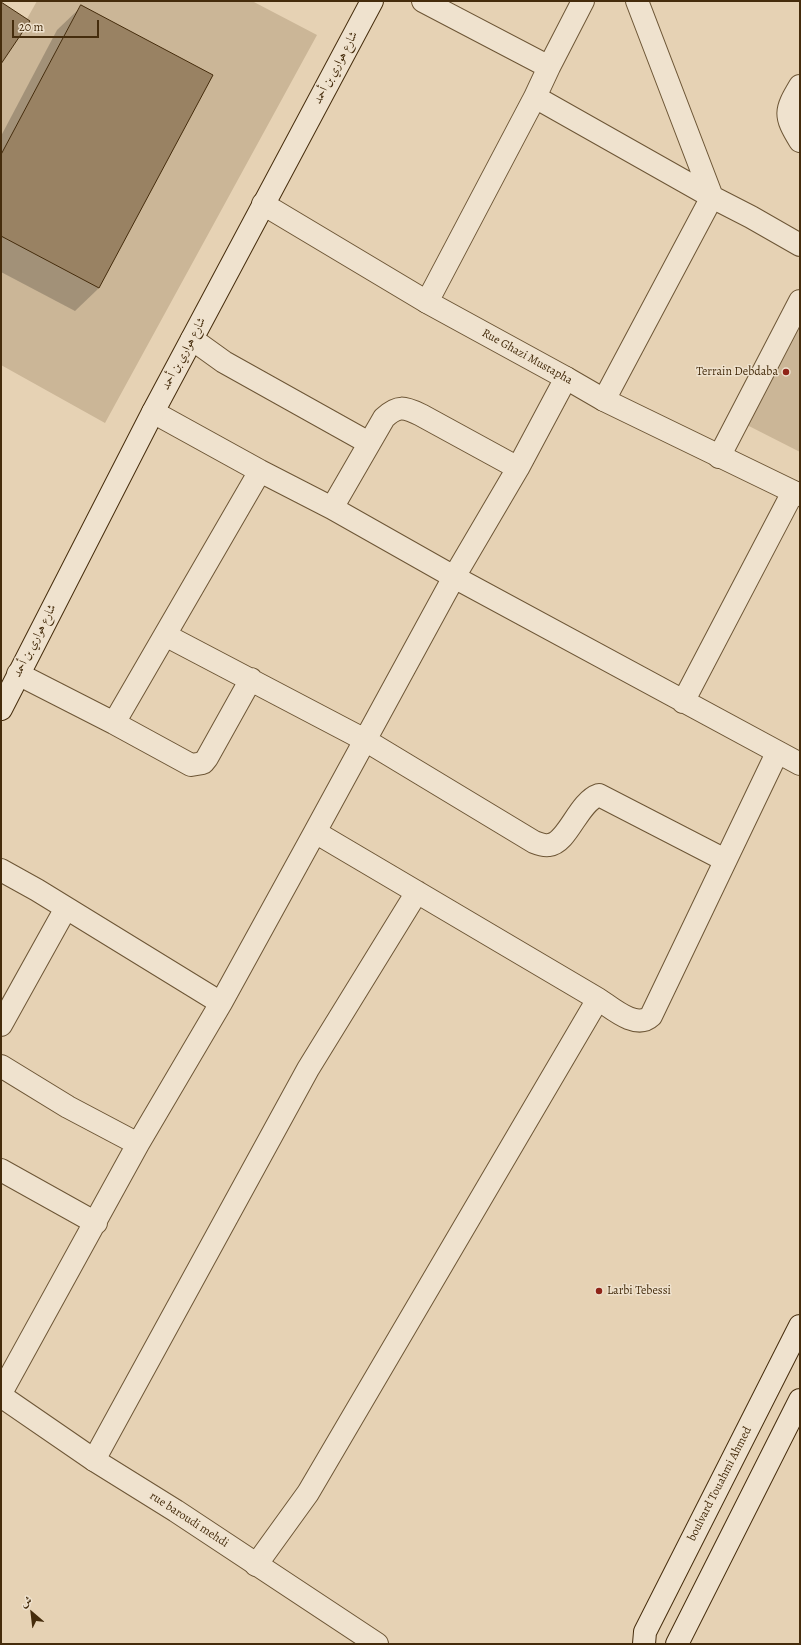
<!DOCTYPE html>
<html>
<head>
<meta charset="utf-8">
<style>
	body { margin:0 }
	#map { position:relative; width:801px; height:1645px; overflow:hidden; background:#e6d2b4; font-family:Alegreya,Amiri,serif }
	canvas { display:block }
	.frame { position:absolute; inset:0; border:2px solid #452c0c; pointer-events:none }
	.north { position:absolute; left:12px; top:1593px; width:40px; height:40px; -webkit-text-stroke:3px #efe2ce; paint-order:stroke; rotate:332deg; font-size:11px; font-weight:700; line-height:16px; text-align:center; color:#452c0c }
	.north::after { content:''; display:block; margin:auto; width:14px; height:18px; background:#452c0c; clip-path:polygon(50% 0,100% 100%,50% 72%,0 100%) }
	.scale { position:absolute; left:12px; top:20px; width:87px; height:18px; box-sizing:border-box; border:2px solid #452c0c; border-top:0; padding-left:5px; font-size:12px; line-height:14px; white-space:nowrap; color:#452c0c; -webkit-text-stroke:3px #efe2ce; paint-order:stroke }
</style>
</head>
<body>
<div id="map">
<canvas width="801" height="1645"></canvas>
<div class="frame"></div>
<div class="north">ش</div>
<div class="scale">20 m</div>
</div>
<script>
const ctx = document.querySelector('canvas').getContext('2d');
ctx.lineJoin = 'round';
function paint(path, color) { ctx.fillStyle = color; ctx.fill(path, 'evenodd'); }
function trace(path, color, width, dash) { ctx.strokeStyle = color; ctx.lineWidth = width; ctx.lineCap = dash ? 'butt' : 'round'; ctx.setLineDash(dash || []); ctx.stroke(path); }
function write(font, color, halo, rows, align = 'center') {
  ctx.font = font + ' Alegreya,Amiri,serif'; ctx.lineWidth = 3; ctx.setLineDash([]); ctx.textBaseline = 'middle'; ctx.strokeStyle = halo; ctx.fillStyle = color; for (const [text, x, y, turn = 0] of rows) {
    ctx.save(); ctx.translate(x, y); ctx.rotate((+turn || 0) * Math.PI / 180); ctx.textAlign = isNaN(turn) ? turn : align; if (halo) ctx.strokeText(text, 0, 0); ctx.fillText(text, 0, 0); ctx.restore();
  }
}
const green = new Path2D(`
	M37,1H252L317,35L105,423L1,365V65Z
	M800,321V452L745,424Z`);
const shadow = new Path2D(`
	M81,7L99,288L75,311L1,272V136L57,30Z`);
const building = new Path2D(`
	M1,2L30,21L1,64Z
	M81,5L213,75L99,288L1,236V155Z`);
const minor = new Path2D(`
	M423,1L549,67L583,1
	M800,86C785,111 784,115 800,141
	M535,97L712,197L751,217L800,245
	M427,302L535,97L549,67
	M192,339L224,362L369,443
	M604,400L712,197L637,1
	M153,412L260,471L332,508L454,577L800,764
	M719,457L800,301
	M332,508L384,418C398,405 404,407 421,415L518,468
	M165,635L365,740L534,842C539,844 544,846 549,845C568,843 578,802 599,795L725,860
	M18,674L114,723L191,765L203,763L207,758L251,679
	M683,702L793,492
	M114,723L260,471
	M315,832L454,577L518,468L566,378
	M1,870L37,890L221,1003
	M598,999C612,1008 636,1030 651,1016L777,753
	M1,1025L66,908
	M1,1066L68,1107L138,1144
	M1,1170L96,1223
	M1,1393L138,1144L221,1003L315,832L598,999L308,1493L256,1565
	M94,1460L308,1069L417,892`);
const tertiary = new Path2D(`
	M263,204L427,302L566,378L604,400L800,495
	M1,1396L94,1460L176,1511L377,1644`);
const secondary = new Path2D(`
	M1,709L153,412L372,1
	M644,1644L645,1632L800,1326
	M677,1644L800,1400`);
const markers = [
	[786,372,4,"#8f2418"],
	[599,1291,4,"#8f2418"]
];
const streetNames = [
	["شارع هواري بن أحمد",336,68,-62],
	["شارع هواري بن أحمد",184,354,-62],
	["Rue Ghazi Mustapha",527,357,29],
	["شارع هواري بن أحمد",35,641,-63],
	["boulvard Touahmi Ahmed",720,1484,-63],
	["rue baroudi mehdi",189,1520,33]
];
const poiNames = [
	["Terrain Debdaba",778,372],
	["Larbi Tebessi",607,1291,"left"]
];
paint(green, '#cbb697');
paint(shadow, '#0003');
paint(building, '#998263');
trace(building, '#452c0c', 1);
trace(minor, '#6d5636', 24);
trace(tertiary, '#6d5636', 24);
trace(secondary, '#452c0c', 24);
trace(minor, '#efe2ce', 22);
trace(tertiary, '#efe2ce', 22);
trace(secondary, '#efe2ce', 22);
for (const [x, y, r, color] of markers) { const dot = new Path2D(); dot.arc(x, y, r, 0, 2 * Math.PI); ctx.fillStyle = color; ctx.fill(dot); trace(dot, '#efe2ce', 1.5); }
write('12px', '#452c0c', '#efe2ce', streetNames);
write('12px', '#452c0c', '#efe2ce', poiNames, 'right');
</script>
</body>
</html>
